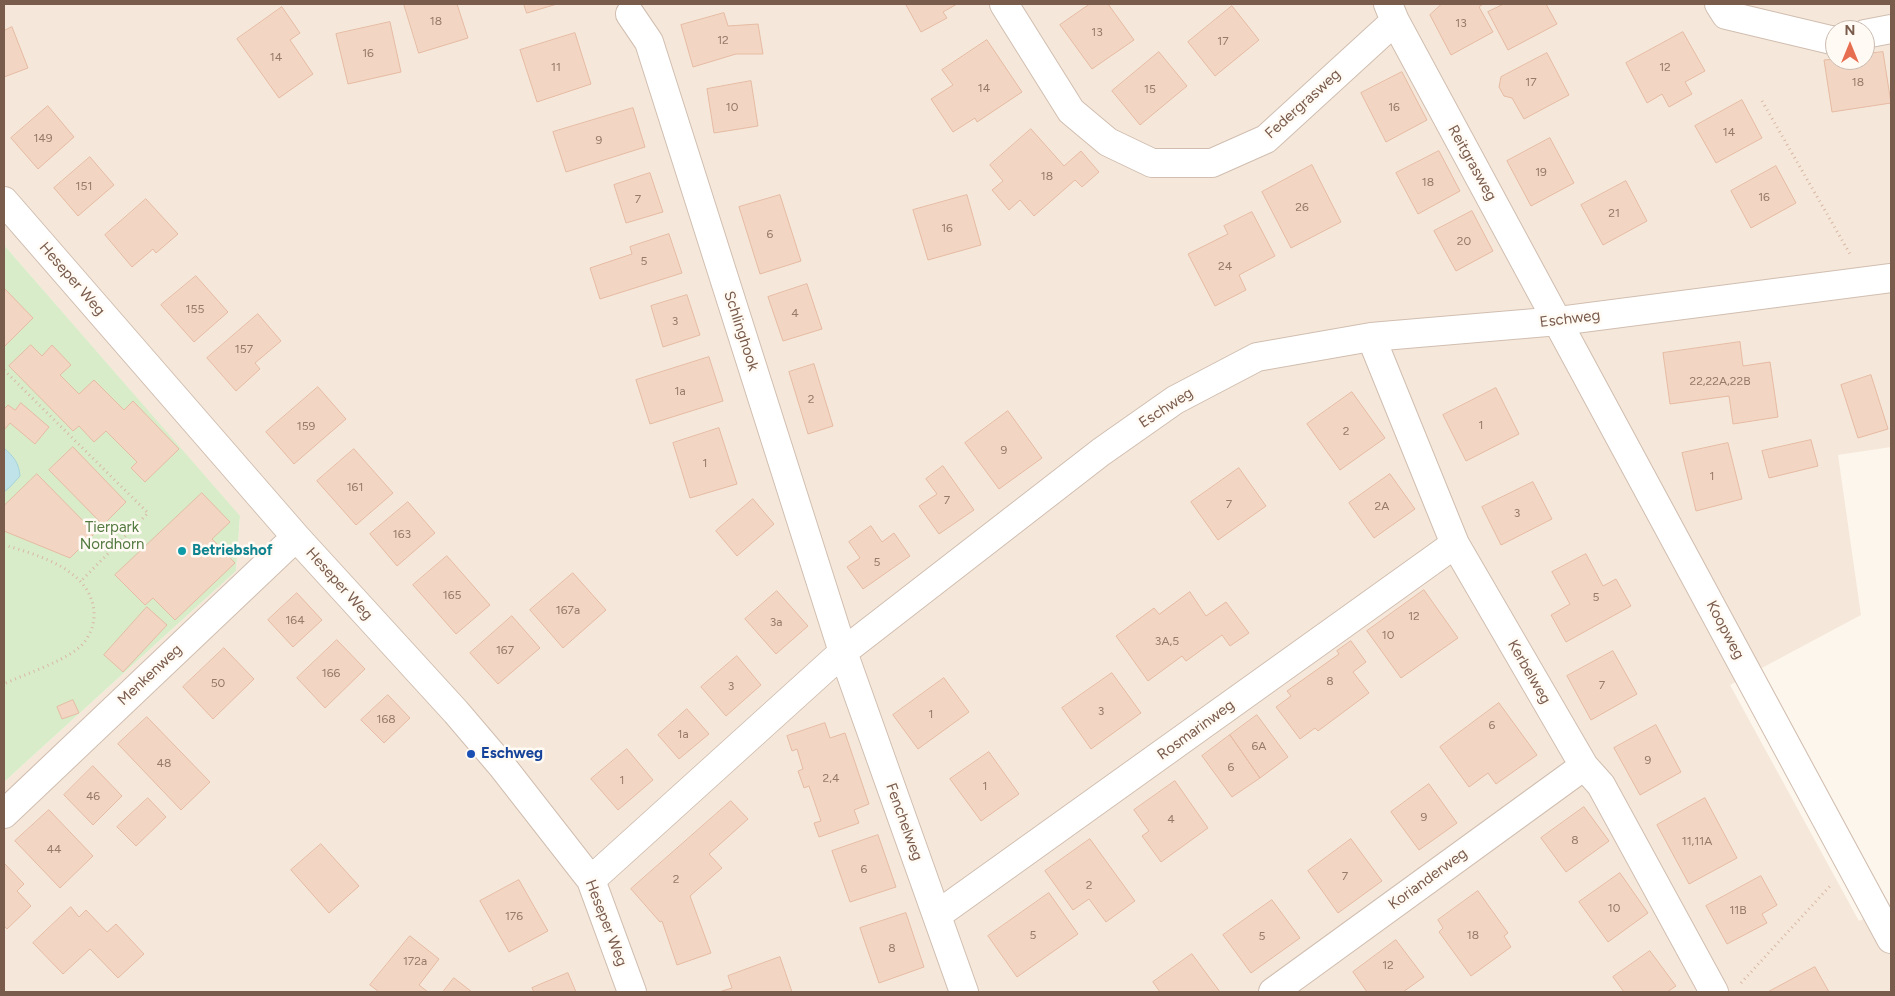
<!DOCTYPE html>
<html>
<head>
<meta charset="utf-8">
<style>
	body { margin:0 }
	#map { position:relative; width:1895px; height:996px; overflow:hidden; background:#fdf6ec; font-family:Figtree,sans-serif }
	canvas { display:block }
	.frame { position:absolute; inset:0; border:5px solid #7a5c4d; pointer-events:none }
	.north { position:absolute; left:1825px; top:20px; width:50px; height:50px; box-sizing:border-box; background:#fffaf3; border:1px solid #cabbb1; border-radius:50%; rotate:0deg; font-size:14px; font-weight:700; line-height:20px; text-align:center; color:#7a5c4d }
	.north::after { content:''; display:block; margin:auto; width:18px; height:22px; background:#e76f51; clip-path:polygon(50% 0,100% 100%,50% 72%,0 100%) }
</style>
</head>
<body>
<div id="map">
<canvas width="1895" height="996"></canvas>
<div class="frame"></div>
<div class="north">N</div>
</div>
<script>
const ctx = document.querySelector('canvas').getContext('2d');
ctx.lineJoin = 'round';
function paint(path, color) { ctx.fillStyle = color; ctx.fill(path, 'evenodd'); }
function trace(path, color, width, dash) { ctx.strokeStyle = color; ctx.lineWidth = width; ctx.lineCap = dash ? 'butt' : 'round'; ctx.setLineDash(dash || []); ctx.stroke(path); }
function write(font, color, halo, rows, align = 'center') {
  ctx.font = font + ' Figtree,sans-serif'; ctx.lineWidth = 5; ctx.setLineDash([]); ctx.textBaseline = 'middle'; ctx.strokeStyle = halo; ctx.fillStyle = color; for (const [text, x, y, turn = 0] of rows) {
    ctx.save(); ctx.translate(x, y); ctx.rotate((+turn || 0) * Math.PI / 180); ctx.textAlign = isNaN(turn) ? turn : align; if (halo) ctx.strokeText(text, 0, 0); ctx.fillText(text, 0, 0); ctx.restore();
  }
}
const residential = new Path2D(`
	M4,4H1891V447L1838,455L1861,615L1730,685L1859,921L1891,906V992H4V782L236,571L240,517L4,245ZM1835,30H1865V60H1835Z`);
const green = new Path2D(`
	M4,245L240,516L236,571L4,782Z`);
const water = new Path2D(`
	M4,448C14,457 19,463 20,476L10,487L4,492Z`);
const building = new Path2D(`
	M404,4H457L468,38L419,53Z
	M524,4H557L527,13Z
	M907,4H957L943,12L947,18L921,32L906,5Z
	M1090,4H1108L1134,40L1092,69L1060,25Z
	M1442,4H1483L1479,7L1493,32L1451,55L1430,15Z
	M1504,4H1546L1557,24L1508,50L1488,12Z
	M1232,6L1259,40L1215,76L1188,42Z
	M282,7L300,33L290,40L313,74L279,98L237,39Z
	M724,13L728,26L758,24L763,54H736L693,67L681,25Z
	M390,22L401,72L348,84L336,34Z
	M12,27L28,68L4,77V31Z
	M1683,32L1705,71L1685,82L1692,94L1669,107L1662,94L1647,103L1626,63Z
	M575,33L591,84L537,102L520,50Z
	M987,40L1022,92L977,122L975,118L953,132L931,99L953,85L942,70Z
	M1159,52L1187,86L1140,125L1112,91Z
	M1883,52L1891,103L1832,112L1824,60L1835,59L1865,60V54Z
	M1547,53L1569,95L1524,119L1512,98L1504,96L1499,87L1501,77Z
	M1402,72L1427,120L1386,142L1361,93Z
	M751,81L758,126L714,133L707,89Z
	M1742,100L1762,138L1716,163L1695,126Z
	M48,106L74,137L38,169L11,138Z
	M633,108L645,147L566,172L553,132Z
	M1031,129L1064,166L1081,151L1099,172L1082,187L1075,180L1034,216L1020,200L1009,210L992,190L1003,181L990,165Z
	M1550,138L1574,183L1531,206L1507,161Z
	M1439,151L1460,191L1418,214L1396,173Z
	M90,157L114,185L78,216L54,188Z
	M1312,165L1341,222L1291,248L1262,192Z
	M1776,166L1796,203L1751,228L1731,191Z
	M650,173L663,212L626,223L614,185Z
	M1626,181L1647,221L1603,245L1581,205Z
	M780,195L801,261L760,274L739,207Z
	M967,195L981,245L928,260L913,210Z
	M146,199L178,234L156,253L153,249L132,267L105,235Z
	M1472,211L1493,251L1456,271L1434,231Z
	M1252,212L1275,256L1239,275L1246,290L1215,306L1188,254L1228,234L1224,226Z
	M669,234L682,273L600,299L590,268L632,254L630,247Z
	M196,276L228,312L194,342L161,305Z
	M807,284L822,329L783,341L768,297Z
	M4,288L33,318L4,347Z
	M687,295L700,335L663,347L651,306Z
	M258,314L281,341L255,363L260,369L236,391L207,358Z
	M1740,342L1743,366L1770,362L1778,417L1733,424L1729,396L1670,404L1663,353Z
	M31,345L42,356L52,345L71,365L60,375L79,394L94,380L124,410L133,401L179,449L145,482L131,468L137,462L106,431L94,442L79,426L73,431L9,366Z
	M709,357L723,401L650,424L636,380Z
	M814,364L833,426L808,434L789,372Z
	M1871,375L1888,429L1858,438L1841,385Z
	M318,387L346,419L294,464L266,432Z
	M1496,388L1519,434L1466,461L1443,415Z
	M1352,392L1385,438L1340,470L1307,424Z
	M21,403L49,427L35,444L10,423L4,430V409L8,405L15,410Z
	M1008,411L1042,458L999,489L965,443Z
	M719,428L737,484L690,498L673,443Z
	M1811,440L1818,466L1769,478L1762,451Z
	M1728,443L1742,499L1696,511L1682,453Z
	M73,447L126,502L103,525L49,470Z
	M354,449L393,493L356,525L317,481Z
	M943,466L974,510L939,534L919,506L937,494L926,479Z
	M1239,468L1266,506L1218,540L1191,502Z
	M37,474L95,533L70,558L4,531V506Z
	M1390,474L1415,509L1374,538L1349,503Z
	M1533,482L1552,519L1501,545L1482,507Z
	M202,493L230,522L212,539L235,563L175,620L153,598L145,605L115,575Z
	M753,499L774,524L737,556L716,531Z
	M408,502L435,533L397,566L370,534Z
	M871,526L882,542L894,533L910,556L863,589L847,567L860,558L849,542Z
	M1586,554L1603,586L1616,579L1631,606L1566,642L1551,615L1570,604L1552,572Z
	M447,556L490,605L456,634L413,585Z
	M573,573L606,610L563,648L530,610Z
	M1424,590L1458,638L1401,678L1367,631Z
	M777,591L808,626L776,654L745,619Z
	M1190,592L1206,616L1226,602L1249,633L1230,646L1222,635L1186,661L1182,656L1148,681L1116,636L1154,608L1159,614Z
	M297,593L322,620L293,647L268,620Z
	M147,607L167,625L123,672L104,655Z
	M512,616L540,648L498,684L470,653Z
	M337,640L365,669L325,708L297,678Z
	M1351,641L1366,662L1353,672L1369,693L1318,731L1315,728L1300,739L1276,707L1291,696L1287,691L1339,654L1337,651Z
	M224,648L254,679L213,719L183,687Z
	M1613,651L1637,694L1591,720L1567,676Z
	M737,656L761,685L726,716L701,687Z
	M1112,673L1141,713L1091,749L1062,708Z
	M944,678L969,712L918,749L893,715Z
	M388,695L410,718L384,743L361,720Z
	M73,700L79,713L62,719L57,707Z
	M1499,703L1537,755L1496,784L1488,773L1469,787L1440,747Z
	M687,709L709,734L679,759L658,735Z
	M1257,715L1288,757L1260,778L1230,735Z
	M147,717L210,782L181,810L118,744Z
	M825,723L830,738L845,733L869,804L854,810L859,823L819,837L814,823L821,821L809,786L804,788L798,771L803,769L797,749L792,751L787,736Z
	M1656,725L1681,772L1640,795L1614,748Z
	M1230,735L1260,778L1232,797L1202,756Z
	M627,749L653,780L618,810L591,779Z
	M989,752L1019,794L981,821L950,779Z
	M93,766L122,796L93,825L64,795Z
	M1175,781L1208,828L1161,862L1142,836L1149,831L1134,810Z
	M1429,784L1457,823L1419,850L1391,812Z
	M148,798L166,817L136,846L117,827Z
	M1705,798L1737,858L1689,884L1657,825Z
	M731,801L748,819L709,854L722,868L690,896L711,953L677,965L662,921L660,922L631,889Z
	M1584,807L1609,841L1566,872L1541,838Z
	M49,810L93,856L60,888L15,841Z
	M878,835L896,887L850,902L832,851Z
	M1090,839L1135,901L1106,922L1089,899L1073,910L1045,871Z
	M1351,839L1382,881L1338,913L1308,871Z
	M321,844L359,886L329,913L291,870Z
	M4,863L24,884L17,891L31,906L7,929L4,926Z
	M1620,873L1648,913L1608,942L1579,902Z
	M1761,876L1777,905L1762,914L1767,923L1727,944L1706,906Z
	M519,880L548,931L509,952L480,901Z
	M1478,891L1508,933L1504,936L1511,947L1471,976L1439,932L1443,928L1438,920Z
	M1049,893L1078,934L1017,977L988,936Z
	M1272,900L1300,938L1251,973L1223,935Z
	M71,907L79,917L86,910L107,932L116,924L144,954L118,978L90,949L63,974L33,943Z
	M906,913L924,967L879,983L860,928Z
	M410,936L439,959L419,985L428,992H379L370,985Z
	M1396,940L1424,977L1403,992H1367L1353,972Z
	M1650,951L1676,986L1667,992H1624L1613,977Z
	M1192,954L1220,992H1160L1153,982Z
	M780,957L792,992H719L732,988L728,976Z
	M1815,967L1829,992H1768Z
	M568,973L576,992H534L532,988Z
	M454,978L472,992H443Z`);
const path = new Path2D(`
	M1762,101L1850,254
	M4,370L148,513L81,581
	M4,545C39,555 96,571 94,618C93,630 86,643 76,650C59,663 25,674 4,684
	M1741,983L1830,886`);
const minor = new Path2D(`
	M1004,4L1071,111L1108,142L1152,163H1212L1266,139L1395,21
	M1388,4L1395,21L1891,939
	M1719,4L1726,15L1831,40H1835
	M630,14L649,42L843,652L964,992
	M1865,34L1891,29
	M4,201L296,537L456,712L502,766L591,880L632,992
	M1371,337L1455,544L1584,766L1601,785L1714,992
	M4,814L296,537
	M591,880L843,652L1101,452L1175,400L1257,357L1371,337L1559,321L1891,278
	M937,915L1455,544
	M1273,992L1584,766`);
const markers = [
	[182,551,5,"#0f9aa8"],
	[471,754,5,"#1a4fb4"]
];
const numberNames = [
	["18",436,21],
	["13",1461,23],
	["13",1097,32],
	["12",723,40],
	["17",1223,41],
	["16",368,53],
	["14",276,57],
	["11",556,67],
	["12",1665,67],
	["17",1531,82],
	["18",1858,82],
	["14",984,88],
	["15",1150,89],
	["10",732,107],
	["16",1394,107],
	["14",1729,132],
	["149",43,138],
	["9",599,140],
	["19",1541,172],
	["18",1047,176],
	["18",1428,182],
	["151",84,186],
	["16",1764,197],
	["7",638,199],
	["26",1302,207],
	["21",1614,213],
	["16",947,228],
	["6",770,234],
	["20",1464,241],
	["5",644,261],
	["24",1225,266],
	["155",195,309],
	["4",795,313],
	["3",675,321],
	["157",244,349],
	["22,22A,22B",1720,381],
	["1a",680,391],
	["2",811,399],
	["1",1481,425],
	["159",306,426],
	["2",1346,431],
	["9",1004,450],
	["1",705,463],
	["1",1712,476],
	["161",355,487],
	["7",947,500],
	["7",1229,504],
	["2A",1382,506],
	["3",1517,513],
	["163",402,534],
	["5",877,562],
	["165",452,595],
	["5",1596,597],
	["167a",568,610],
	["12",1414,616],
	["164",295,620],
	["3a",776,622],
	["10",1388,635],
	["3A,5",1167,641],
	["167",505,650],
	["166",331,673],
	["8",1330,681],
	["50",218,683],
	["7",1602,685],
	["3",731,686],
	["3",1101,711],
	["1",931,714],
	["168",386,719],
	["6",1492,725],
	["1a",683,734],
	["6A",1259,746],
	["9",1648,760],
	["48",164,763],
	["6",1231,767],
	["2,4",831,778],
	["1",622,780],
	["1",985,786],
	["46",93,796],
	["9",1424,817],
	["4",1171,819],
	["8",1575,840],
	["11,11A",1697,841],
	["44",54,849],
	["6",864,869],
	["7",1345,876],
	["2",676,879],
	["2",1089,885],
	["10",1614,908],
	["11B",1738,910],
	["176",514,916],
	["5",1033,935],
	["18",1473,935],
	["5",1262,936],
	["8",892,948],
	["172a",415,961],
	["12",1388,965]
];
const streetNames = [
	["Federgrasweg",1303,104,-42],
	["Reitgrasweg",1472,163,61],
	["Heseper Weg",72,279,49],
	["Eschweg",1570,319,-7],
	["Schlinghook",741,331,72],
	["Eschweg",1166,408,-33],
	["Heseper Weg",339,584,48],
	["Koopweg",1725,630,62],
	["Kerbelweg",1529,672,60],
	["Menkenweg",150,675,-43],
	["Rosmarinweg",1196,730,-36],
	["Fenchelweg",904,822,70],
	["Korianderweg",1428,879,-36],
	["Heseper Weg",606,923,69]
];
const parkNames = [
	["Tierpark",112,528],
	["Nordhorn",112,545]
];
const cultureNames = [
	["Betriebshof",192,551]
];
const transitNames = [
	["Eschweg",481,754]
];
paint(residential, '#f5e8da');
paint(green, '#d8ecc9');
paint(water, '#bfe3e8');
trace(water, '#a5d3da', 1);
paint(building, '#f3d5c3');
trace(building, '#e6bba3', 1);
trace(minor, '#d1beb0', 30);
trace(path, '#d9b8a5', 3, [1, 4]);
trace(minor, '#fff', 28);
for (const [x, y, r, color] of markers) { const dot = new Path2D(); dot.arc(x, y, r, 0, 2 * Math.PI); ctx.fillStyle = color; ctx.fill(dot); trace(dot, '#fffaf3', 2); }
write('12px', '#987a6a', null, numberNames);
write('15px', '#7a5c4d', '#fffaf3', streetNames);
write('15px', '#537a41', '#fffaf3', parkNames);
write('bold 15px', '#0d838f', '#fffaf3', cultureNames, 'left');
write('bold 15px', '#164399', '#fffaf3', transitNames, 'left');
</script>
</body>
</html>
